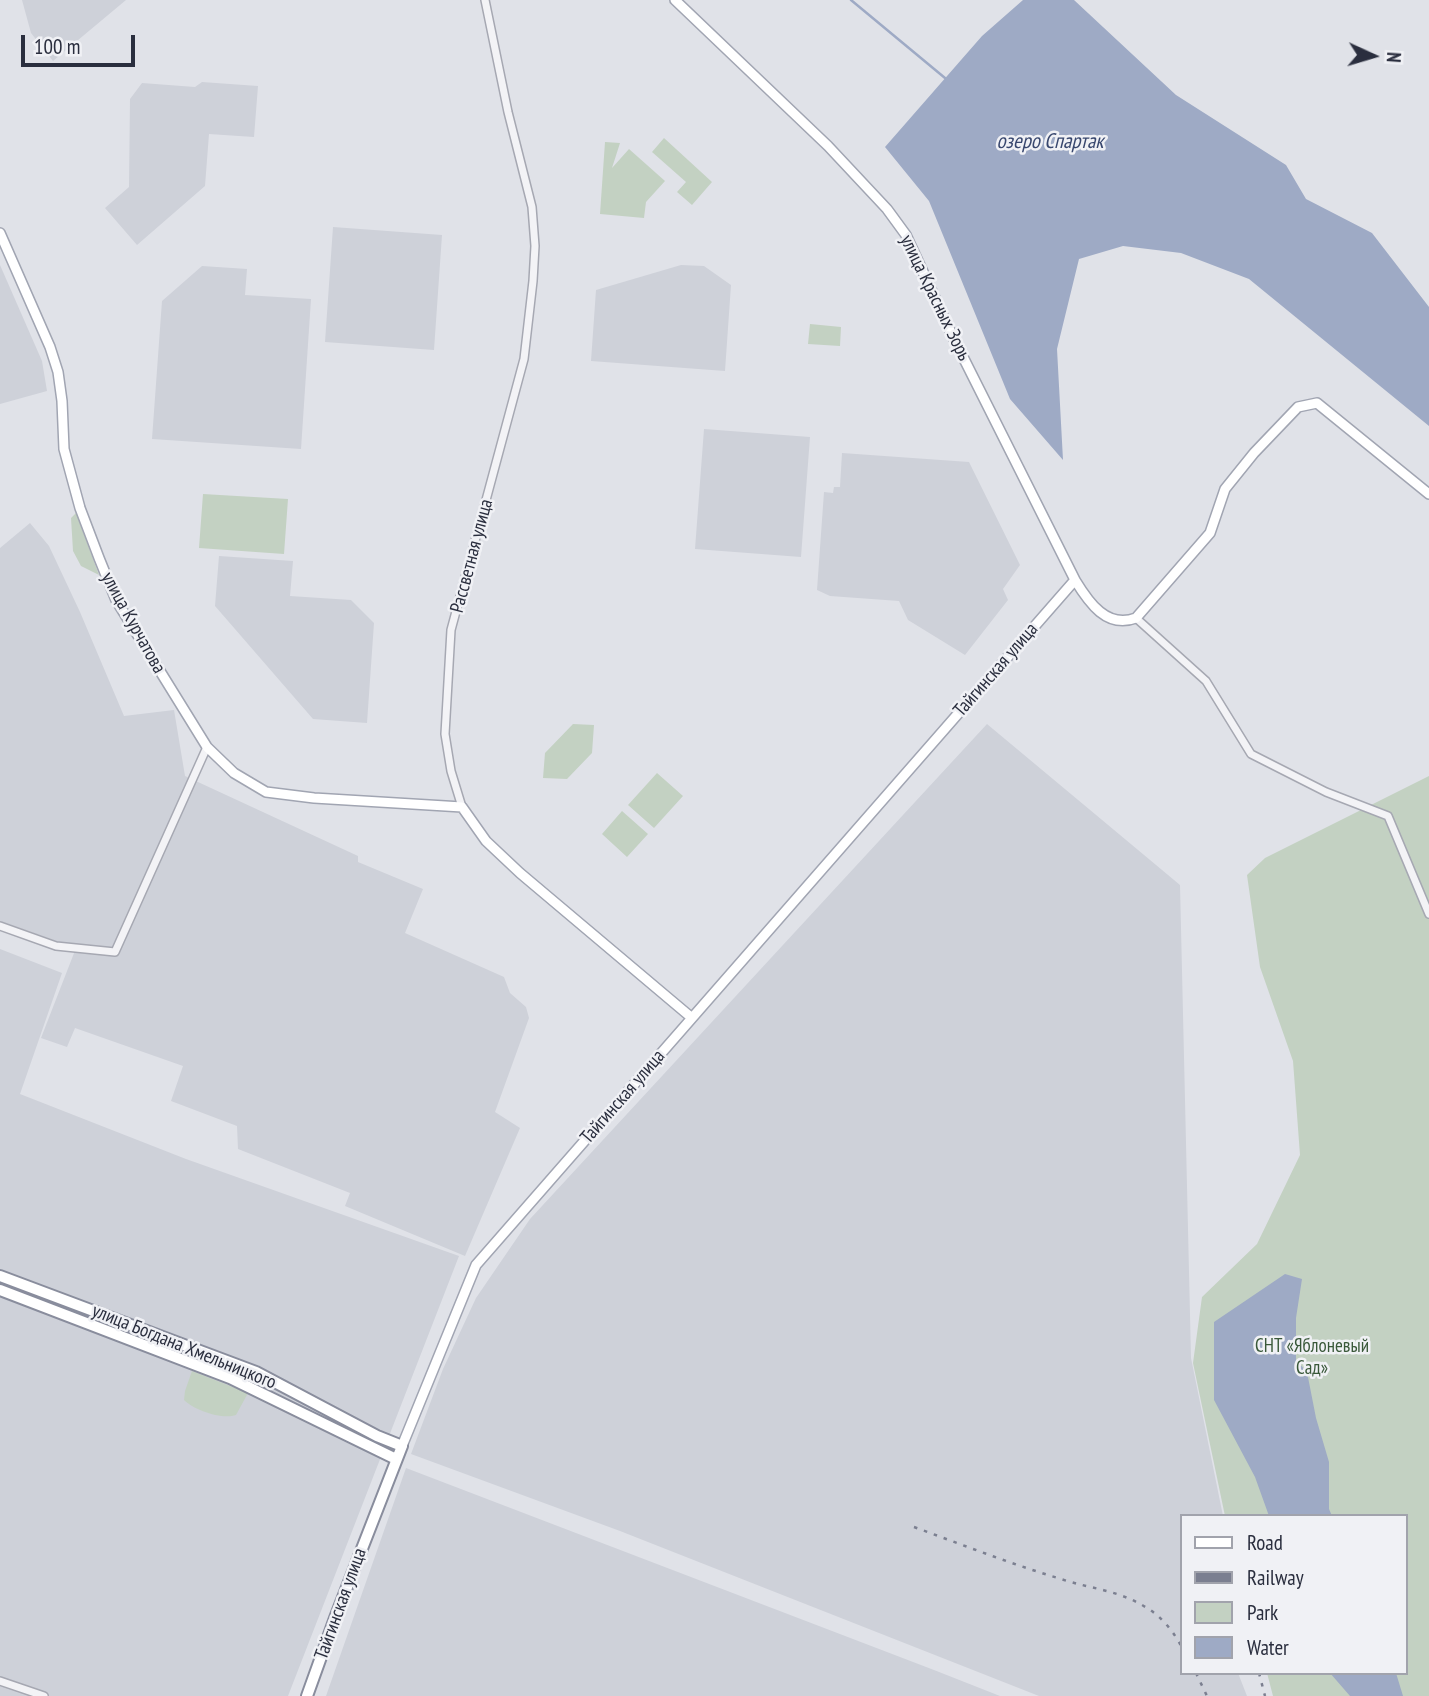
<!DOCTYPE html>
<html>
<head>
<meta charset="utf-8">
<style>
	body { margin:0 }
	#map { position:relative; width:1429px; height:1696px; overflow:hidden; background:#e0e2e8; font-family:"PT Sans Narrow",sans-serif }
	canvas { display:block }
	.legend { position:absolute; left:1180px; top:1514px; width:228px; height:161px; box-sizing:border-box; background:#f0f1f5; border:2px solid #a1a3ac; margin:0; padding:9px 12px; list-style:none; font-size:21px; color:#2a2e3e }
	.legend li { display:flex; align-items:center; gap:14px; height:35px }
	.legend b { width:35px; border:2px solid #a1a3ac }
	.north { position:absolute; left:1338px; top:21px; width:70px; height:70px; -webkit-text-stroke:5px #f0f1f5; paint-order:stroke; rotate:94deg; font-size:19px; font-weight:700; line-height:28px; text-align:center; color:#2a2e3e }
	.north::after { content:''; display:block; margin:auto; width:24px; height:32px; background:#2a2e3e; clip-path:polygon(50% 0,100% 100%,50% 72%,0 100%) }
	.scale { position:absolute; left:21px; top:35px; width:114px; height:32px; box-sizing:border-box; border:4px solid #2a2e3e; border-top:0; padding-left:9px; font-size:21px; line-height:24px; white-space:nowrap; color:#2a2e3e; -webkit-text-stroke:5px #f0f1f5; paint-order:stroke }
</style>
</head>
<body>
<div id="map">
<canvas width="1429" height="1696"></canvas>
<ul class="legend">
<li><b style="height:9px;background:#fff"></b>Road</li>
<li><b style="height:9px;background:#7b7f90"></b>Railway</li>
<li><b style="height:19px;background:#c3d1c2"></b>Park</li>
<li><b style="height:19px;background:#9eaac5"></b>Water</li>
</ul>
<div class="north">N</div>
<div class="scale">100 m</div>
</div>
<script>
const ctx = document.querySelector('canvas').getContext('2d');
ctx.lineJoin = 'round';
function paint(path, color) { ctx.fillStyle = color; ctx.fill(path, 'evenodd'); }
function trace(path, color, width, dash) { ctx.strokeStyle = color; ctx.lineWidth = width; ctx.lineCap = dash ? 'butt' : 'round'; ctx.setLineDash(dash || []); ctx.stroke(path); }
function write(font, color, halo, rows, align = 'center') {
  ctx.font = font + ' "PT Sans Narrow",sans-serif'; ctx.lineWidth = 5; ctx.setLineDash([]); ctx.textBaseline = 'middle'; ctx.strokeStyle = halo; ctx.fillStyle = color; for (const [text, x, y, turn = 0] of rows) {
    ctx.save(); ctx.translate(x, y); ctx.rotate((+turn || 0) * Math.PI / 180); ctx.textAlign = isNaN(turn) ? turn : align; if (halo) ctx.strokeText(text, 0, 0); ctx.fillText(text, 0, 0); ctx.restore();
  }
}
const built = new Path2D(`
	M22,0H126L53,61L31,33Z
	M202,82L258,86L254,137L209,134L205,186L137,245L105,208L129,187L130,99L142,83L195,87Z
	M333,227L442,235L434,350L325,342Z
	M0,265L42,361L47,391L0,404Z
	M681,265L704,266L731,285L725,371L591,361L596,290Z
	M202,266L247,269L245,295L311,299L301,449L152,439L162,301Z
	M704,429L810,437L801,557L695,549Z
	M842,453L969,462L1020,565L1003,589L1008,600L965,655L908,620L899,601L830,596L817,590L824,492L833,493L834,487H840Z
	M30,523L49,546L80,612L124,716L174,710L185,776L358,856V862L423,889L405,933L504,977L510,993L526,1007L529,1018L495,1112L520,1128L465,1256L345,1206L350,1193L238,1149L237,1126L171,1101L183,1066L75,1028L67,1047L41,1038L76,948L0,921V548Z
	M219,556L293,561L290,596L351,600L374,623L367,723L313,719L215,606Z
	M987,724L1180,885L1191,1358L1223,1516H1182V1673H1238L1247,1696H1039L620,1531L411,1454L443,1369L476,1298L530,1219Z
	M0,949L62,973L20,1094L186,1159L459,1256L288,1696H0Z
	M406,1468L934,1670L1000,1696H326Z`);
const green = new Path2D(`
	M664,138L712,182L692,205L677,192L686,182L652,152Z
	M605,142L620,143L612,168L629,149L665,181L646,202L644,218L600,214Z
	M810,324L841,327L840,346L808,344Z
	M203,494L288,499L284,554L199,548Z
	M76,513L99,575L81,566L73,551L71,518Z
	M573,724L594,725L592,753L567,779L543,778L545,753Z
	M657,773L683,796L654,828L628,805Z
	M1429,776V1696H1273L1267,1673H1406V1516H1225L1193,1363L1202,1297L1257,1244L1300,1155L1293,1061L1260,967L1247,875L1265,858Z
	M622,811L648,834L627,857L602,834Z
	M192,1371L248,1393L236,1415C222,1420 194,1410 184,1400L185,1391Z`);
const water = new Path2D(`
	M1023,0H1074L1176,95L1286,165L1306,199L1372,233L1429,307V426L1249,279L1181,253L1123,246L1079,259L1057,349L1063,460L1010,399L929,201L885,147L982,36Z
	M1285,1274L1302,1279L1296,1318V1360L1307,1372L1316,1418L1329,1462V1509L1332,1516H1269L1255,1477L1214,1400V1322Z
	M1330,1673H1396L1403,1696H1350Z`);
const stream = new Path2D(`
	M851,0L945,78`);
const minor = new Path2D(`
	M1136,618L1206,681L1251,754L1326,792L1388,816L1429,914
	M462,807L451,771L445,734L451,630L524,359L533,281L535,246L532,207L508,112L485,0
	M0,926L56,946L115,952L207,747
	M0,1681L44,1696`);
const major = new Path2D(`
	M675,0L828,146L887,209L906,235L953,337L1075,580C1089,603 1107,629 1136,618L1210,533L1225,489L1254,453L1298,407L1317,403L1429,494
	M0,233L50,347L58,372L62,401L64,449L80,508L99,558L116,600L207,747L234,773L266,792L314,798L462,807L486,841L520,873L692,1018
	M402,1446L476,1265L1075,580`);
const highway = new Path2D(`
	M0,1276L256,1372L377,1436L402,1446L335,1618L307,1696
	M0,1290L230,1378L396,1459`);
const rail = new Path2D(`
	M914,1527C963,1545 1011,1564 1061,1579C1091,1589 1119,1590 1147,1608C1161,1616 1175,1633 1182,1648
	M1196,1673L1207,1696
	M1259,1673L1265,1696`);
const streetNames = [
	["улица Красных Зорь",935,298,64],
	["Рассветная улица",472,556,-75],
	["улица Курчатова",133,623,61],
	["Тайгинская улица",996,670,-49],
	["Тайгинская улица",623,1097,-49],
	["улица Богдана Хмельницкого",184,1347,22],
	["Тайгинская улица",341,1604,-70]
];
const parkNames = [
	["СНТ «Яблоневый",1312,1347],
	["Сад»",1312,1369]
];
const waterNames = [
	["озеро Спартак",1050,142]
];
paint(built, '#ced1d9');
paint(green, '#c3d1c2');
paint(water, '#9eaac5');
trace(stream, '#9eaac5', 2.5);
trace(minor, '#a6a8b2', 10);
trace(major, '#a1a5b2', 12);
trace(highway, '#898d9d', 14);
trace(minor, '#f3f3f6', 7);
trace(major, '#fff', 9);
trace(highway, '#fff', 10);
trace(rail, '#7b7f90', 2.5, [3.5, 7]);
write('19px', '#2a2e3e', '#f0f1f5', streetNames);
write('19px', '#395839', '#f0f1f5', parkNames);
write('italic 21px', '#38476e', '#f0f1f5', waterNames);
</script>
</body>
</html>
